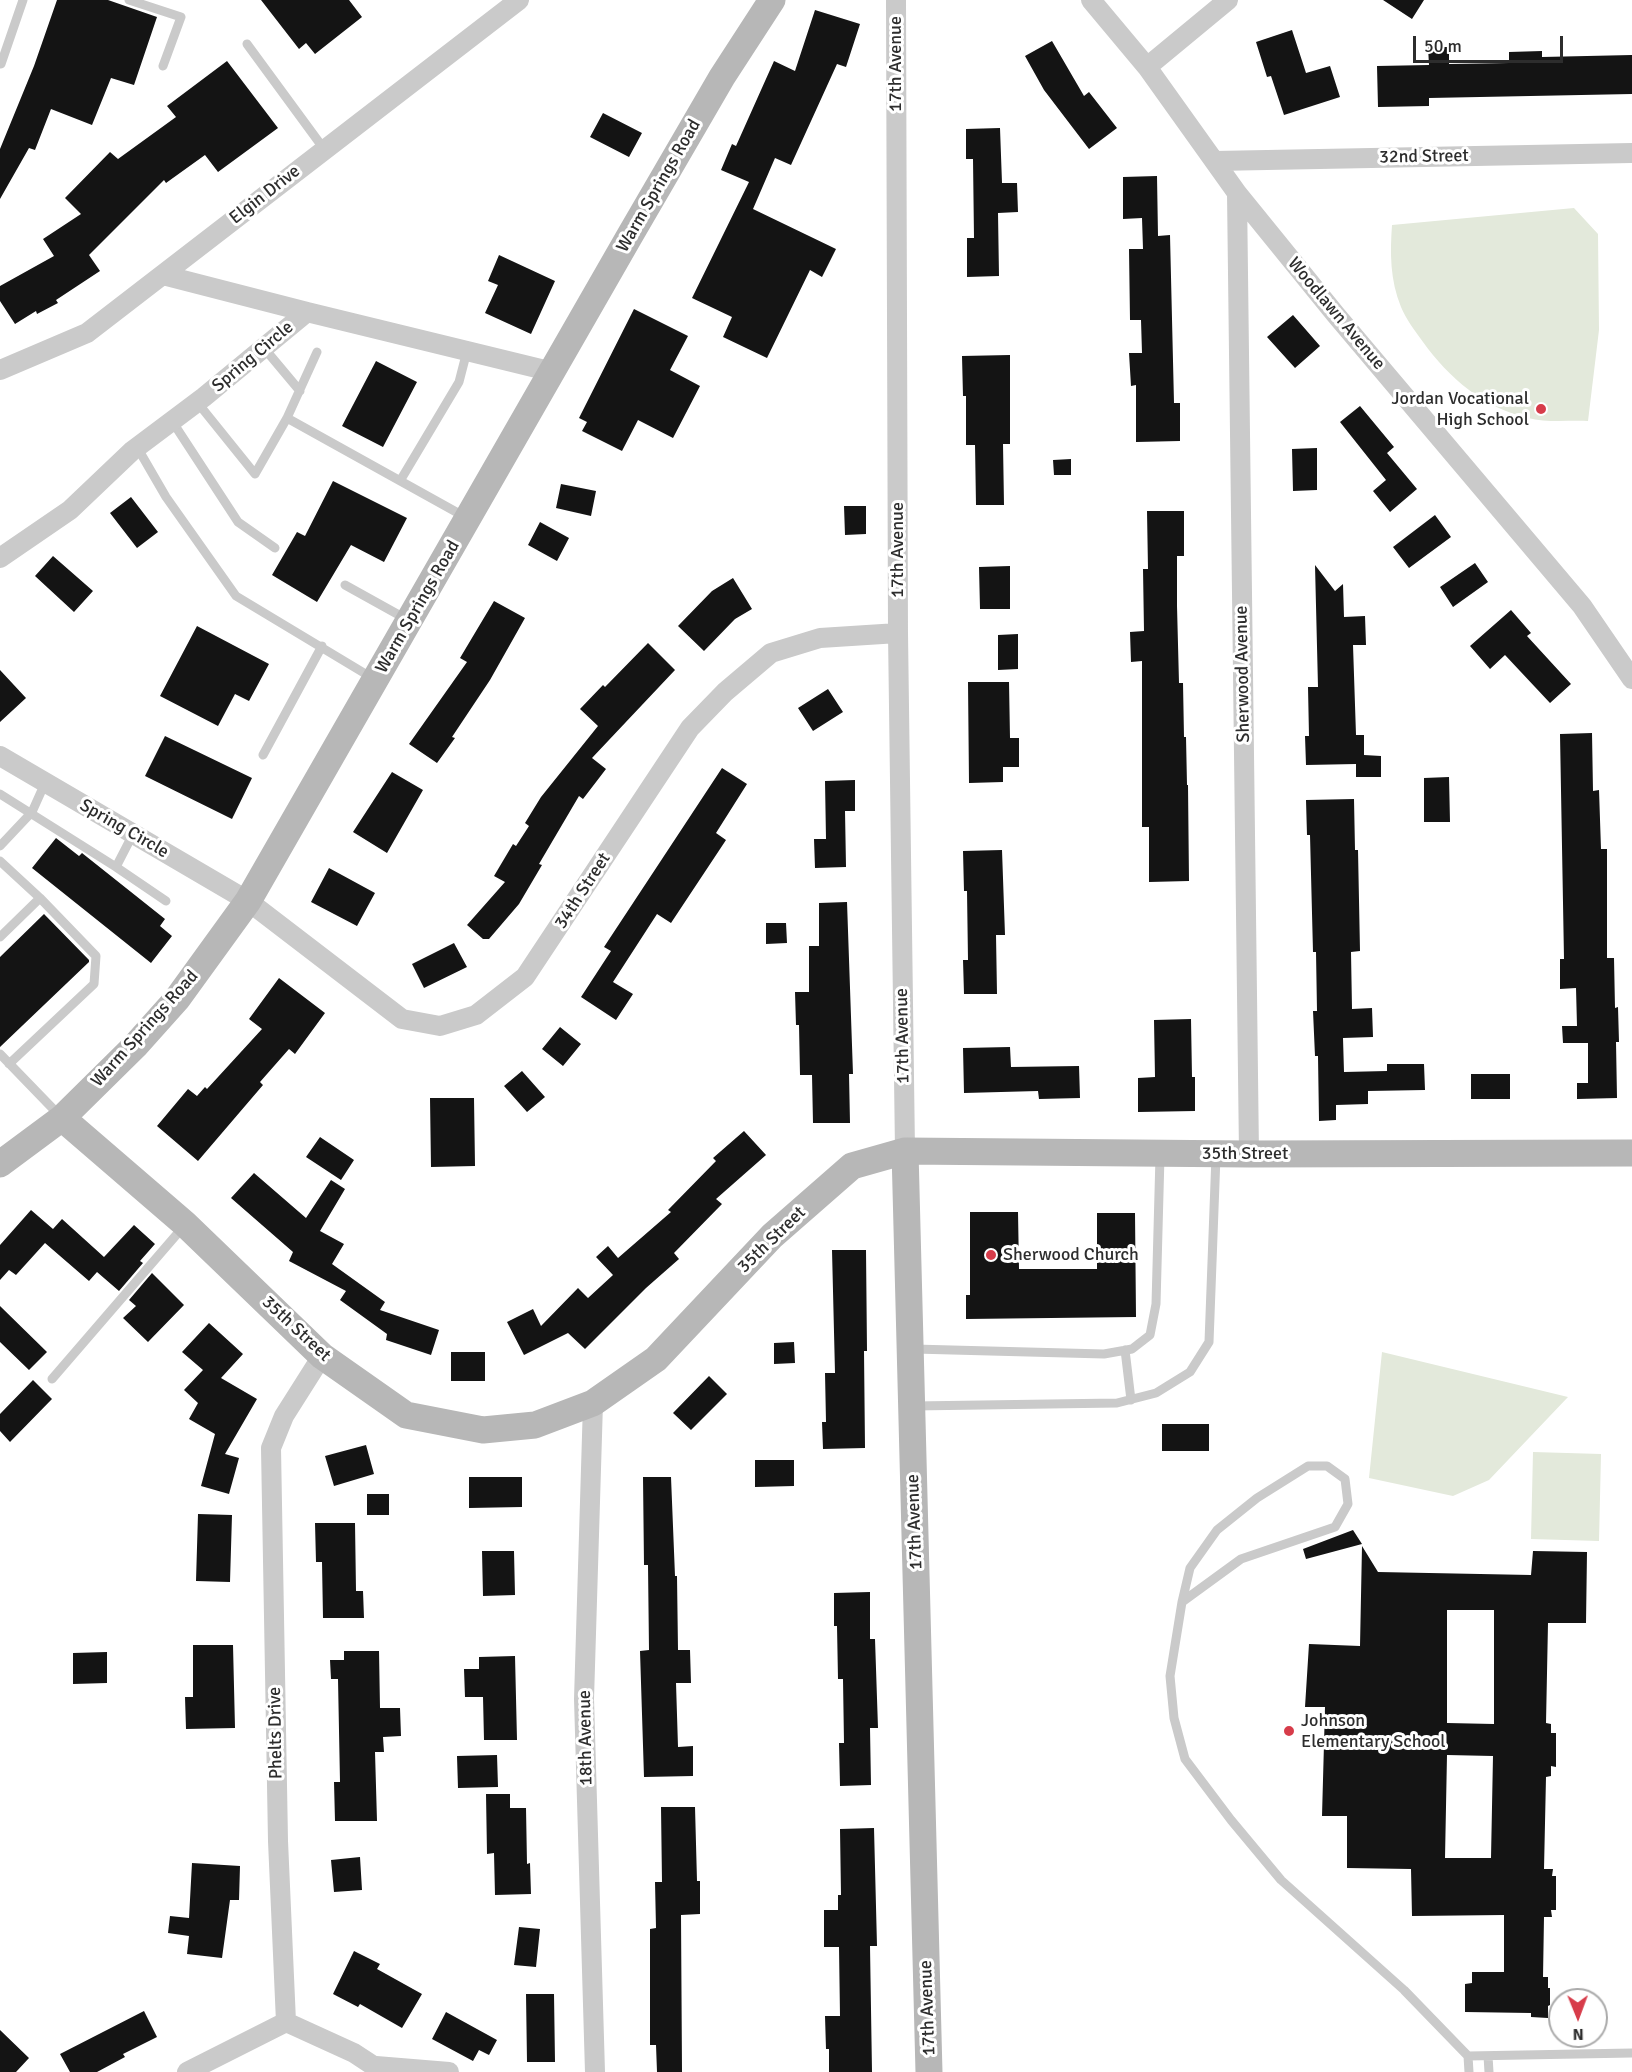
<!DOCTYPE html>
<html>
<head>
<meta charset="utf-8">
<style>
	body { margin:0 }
	#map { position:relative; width:1632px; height:2072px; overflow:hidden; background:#fff; font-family:Signika,sans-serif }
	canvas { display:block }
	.north { position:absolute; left:1548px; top:1988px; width:60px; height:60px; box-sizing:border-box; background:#fff; border:2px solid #ababab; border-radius:50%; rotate:179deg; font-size:16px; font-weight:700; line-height:24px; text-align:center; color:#2d2d2d }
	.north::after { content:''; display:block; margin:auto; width:21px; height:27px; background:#d73c4a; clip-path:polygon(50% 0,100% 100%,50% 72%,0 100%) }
	.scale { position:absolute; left:1413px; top:36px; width:150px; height:27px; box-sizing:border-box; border:3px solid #2d2d2d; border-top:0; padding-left:8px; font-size:18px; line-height:21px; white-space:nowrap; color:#2d2d2d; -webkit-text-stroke:4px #fff; paint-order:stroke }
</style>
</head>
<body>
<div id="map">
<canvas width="1632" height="2072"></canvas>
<div class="north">N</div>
<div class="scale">50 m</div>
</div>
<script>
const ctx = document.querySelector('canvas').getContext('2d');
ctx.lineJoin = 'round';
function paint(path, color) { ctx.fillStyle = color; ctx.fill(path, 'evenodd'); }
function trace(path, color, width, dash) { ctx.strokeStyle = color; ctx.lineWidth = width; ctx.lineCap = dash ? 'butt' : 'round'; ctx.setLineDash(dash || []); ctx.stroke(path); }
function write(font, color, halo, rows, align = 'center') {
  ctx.font = font + ' Signika,sans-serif'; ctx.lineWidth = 6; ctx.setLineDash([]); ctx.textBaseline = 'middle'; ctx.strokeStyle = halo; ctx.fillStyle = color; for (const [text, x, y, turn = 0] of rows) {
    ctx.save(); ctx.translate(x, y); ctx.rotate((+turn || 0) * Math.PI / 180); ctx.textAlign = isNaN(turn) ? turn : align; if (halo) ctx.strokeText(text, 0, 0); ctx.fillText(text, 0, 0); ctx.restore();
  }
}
const green = new Path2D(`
	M1574,208L1598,234L1599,330L1588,421C1569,420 1547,423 1528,418C1484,408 1449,378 1423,342C1415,331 1406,319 1401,307C1390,280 1390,253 1392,225Z
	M1382,1352L1568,1397L1489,1480L1453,1496L1369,1478Z
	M1533,1452L1601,1454L1599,1541L1531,1539Z`);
const building = new Path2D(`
	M57,0H108L157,17L134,85L111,78L92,125L51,109L35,150L29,148L0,199V149L34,66Z
	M261,0H349L362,17L315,54L306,43L299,49Z
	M1383,0H1424L1412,19Z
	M815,10L860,24L846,67L837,64L791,165L775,158L753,209L836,249L822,277L810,270L767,358L723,337L732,317L692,298L749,182L721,170L732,144L736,146L774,61L795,71Z
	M1292,30L1306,73L1330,66L1340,97L1284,115L1271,76L1267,77L1256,42Z
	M1052,41L1084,96L1089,92L1117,128L1089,149L1044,90L1025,56Z
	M1428,47H1449V64L1509,63V52L1542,51V57L1632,55V94L1429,98V106L1378,107L1377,66L1429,65Z
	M227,61L278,128L218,172L205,155L166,183L164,180L89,255L100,271L56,300L58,303L37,314L36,311L15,324L0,301V286L54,256L43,239L81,214L65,198L110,152L118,159L176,117L167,106Z
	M603,113L642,133L629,157L590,137Z
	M1000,128L1002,183H1017L1018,212L998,213L999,276L967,277V238H974L973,159H966V129Z
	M1157,176L1158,236L1170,235L1174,403H1180V441L1136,442V385L1131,386L1129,353H1142L1141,320H1130L1129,249H1143L1142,218L1123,219V177Z
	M499,255L555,281L531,334L485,313L498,285L488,281Z
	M634,309L688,336L670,370L700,386L673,438L638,420L622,451L582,431L587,422L579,418Z
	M1293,315L1320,346L1295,368L1267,337Z
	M1010,355V444H1003L1004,505H976L975,445H966V396H963L962,356Z
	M376,361L417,382L383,447L342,426Z
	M1360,406L1394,447L1387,453L1417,489L1390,512L1373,491L1386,480L1340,422Z
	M1317,448V490L1293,491L1292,449Z
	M1071,459V475H1054L1053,460Z
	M333,481L407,518L384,562L351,545L317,602L272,575L297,532L305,536Z
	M561,484L596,491L591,516L556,508Z
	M131,497L158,532L137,548L110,513Z
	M844,506H866V534L845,535Z
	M1147,511H1184V556H1177V606L1179,683H1183L1184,737H1186L1187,785H1188L1189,881L1149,882V827H1142V661L1131,662L1130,632L1144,631L1143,569H1148Z
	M1435,515L1451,537L1409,568L1393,547Z
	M540,522L569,538L557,561L528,545Z
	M53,556L93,591L74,612L35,576Z
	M1475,563L1488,582L1453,607L1440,587Z
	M1315,565L1335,591L1343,584L1344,617L1365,616L1366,645H1353L1356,735H1364V755L1381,756V777H1356V764L1306,765L1305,736H1309L1308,687H1318Z
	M1010,566V609H980L979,567Z
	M733,578L752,609L735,619L704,651L678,626L712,591Z
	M494,601L525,618L490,680L452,737L455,738L437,763L409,744L467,662L460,658Z
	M1511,610L1531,633L1527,636L1571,684L1550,703L1505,655L1490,669L1470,646Z
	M197,626L269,664L249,701L235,694L218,726L160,696Z
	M1018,634V669L998,670V635Z
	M648,643L675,670L592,758L606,769L583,799L579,796L539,864L542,865L519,904L489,939H483L467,925L505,882L494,876L513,844L516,846L529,826L525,823L541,797L598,726L580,709L603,685L605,687Z
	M0,670L26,698L0,722Z
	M968,682H1009L1010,738H1019V767H1003V782L969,783Z
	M828,689L843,712L813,731L798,708Z
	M1592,733L1593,791L1599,790L1601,849H1607V958H1614L1615,1008L1618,1007L1619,1042H1616L1617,1098L1577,1099V1083H1588V1043H1563L1562,1026H1577L1576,988L1560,989V959H1564L1560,734Z
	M165,736L252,778L232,819L145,776Z
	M722,768L747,784L716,833L726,840L671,923L657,914L613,982L633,994L616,1020L581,997L611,951L604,947Z
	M392,772L423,790L387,853L353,832Z
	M1449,777L1450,822H1424V778Z
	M855,780V811H845L846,867L815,868L814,839H826L825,781Z
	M1354,799L1355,850H1358L1360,951L1351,952L1352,1009L1372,1008L1373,1037L1343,1038L1344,1072L1387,1071V1064H1424L1425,1090L1368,1091V1104L1336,1105V1120L1319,1121L1318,1056H1315L1313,1011H1317L1316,952H1313L1310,835H1307L1306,800Z
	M56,838L79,856L82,853L87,857L165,919L160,926L172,936L151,963L32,868Z
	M1002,850L1005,935H996L997,994H964L963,960H968L967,891H964L963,851Z
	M329,868L375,893L357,926L311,902Z
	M847,902L853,1074H849L850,1123H813L812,1075H800L799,1025H796L795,992H809V946H819V903Z
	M44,914L89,960V962L0,1047V957Z
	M766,923H786L787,943L766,944Z
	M454,943L467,967L424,988L412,964Z
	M279,978L325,1013L295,1054L289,1049L260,1082L263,1085L198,1161L157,1126L188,1089L197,1096L205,1087L207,1089L262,1029L249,1019Z
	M1191,1019L1192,1077H1195V1111L1138,1112V1078L1155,1077L1154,1020Z
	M560,1027L581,1044L563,1066L542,1049Z
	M1010,1047L1011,1067L1079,1066L1080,1098L1039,1099L1038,1091L964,1093L963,1048Z
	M522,1071L545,1097L527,1112L504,1086Z
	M1471,1074H1510V1099H1471Z
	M430,1098H474L475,1166L431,1167Z
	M744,1131L766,1155L716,1199L722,1204L674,1253L679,1259L646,1288L585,1349L568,1333L524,1355L507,1322L533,1309L541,1326L578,1288L588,1298L613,1275L596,1257L608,1246L618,1258L671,1212L668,1210L716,1161L713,1158Z
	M320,1137L354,1160L341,1180L306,1157Z
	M254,1173L306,1218L331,1180L345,1189L320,1231L344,1244L332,1264L385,1302L380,1310L439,1330L431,1355L386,1340L387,1334L340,1300L346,1291L289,1261L293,1252L231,1198Z
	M31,1210L53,1229L62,1219L104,1257L134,1225L155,1244L140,1261L143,1263L119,1291L97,1272L89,1281L45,1243L16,1275L9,1270L0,1280V1245Z
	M970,1212H1018L1019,1269H1097V1213H1135L1136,1317L966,1319V1295H970Z
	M832,1250H866L867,1351H864L865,1448L823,1449L822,1422H826L825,1373H835Z
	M152,1273L184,1305L148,1342L123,1318L136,1306L129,1300Z
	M0,1306L47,1352L29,1370L0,1342Z
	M209,1323L243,1354L221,1378L257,1399L225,1454L239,1458L229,1494L201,1486L215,1434L189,1419L198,1403L184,1390L203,1370L182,1352Z
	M794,1342L795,1363L774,1364V1343Z
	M451,1352H485V1381H451Z
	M709,1376L727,1394L691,1430L673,1413Z
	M33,1380L52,1399L10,1442L0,1431V1414Z
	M1162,1424H1209V1451H1162Z
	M366,1445L374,1474L334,1486L325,1456Z
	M755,1460H794V1486L755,1487Z
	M469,1477H522V1507L469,1508Z
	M643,1477H671L675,1576H677L678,1650H690L691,1683H676L678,1747L693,1746V1776L644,1777L640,1651L649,1650L648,1565H644Z
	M367,1494H389V1515H367Z
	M198,1514L232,1515L230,1582L196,1581Z
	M315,1523H355L356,1591H363L364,1618H323L322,1562H316Z
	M1353,1530L1362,1544L1306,1559L1303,1549Z
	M1362,1546L1378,1572L1531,1575L1533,1551L1587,1552L1586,1623H1548L1546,1723L1551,1724V1733H1556V1767L1551,1766V1776L1546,1777L1544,1869H1553L1552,1876H1556V1910H1551L1552,1917H1544L1543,1977H1548V1988H1550V2005L1548,2006V2018L1531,2017V2013L1465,2012V1984L1472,1983V1972H1504V1915L1412,1916L1411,1869L1347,1868V1816H1322L1325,1707H1305L1309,1644L1360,1646ZM1447,1610H1494V1724L1447,1723ZM1447,1755L1493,1756L1491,1858H1445Z
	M482,1551H514L515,1595L483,1596Z
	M870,1592V1639H875L878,1728H870L871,1785L840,1786L839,1743H844L843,1679H838L837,1626H834V1593Z
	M193,1645H233L235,1728L186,1729L185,1697H193Z
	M344,1651H379L380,1708H400L401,1736L383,1737L384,1752H375L377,1821H335L334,1782H340L338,1679H331L330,1660H344Z
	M107,1652V1683L73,1684V1653Z
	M515,1656L517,1740H484L483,1697H465L464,1669H479V1657Z
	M497,1755L498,1787L458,1788L457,1756Z
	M486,1794H510V1808H526L527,1864L530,1863L531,1894L495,1895L494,1853L487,1854Z
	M661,1807H695L697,1881H700V1914L681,1915L682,2072H657L656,2045H650V1929L656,1928L655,1882H662Z
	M874,1828L877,1946H870L872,2072H829V2049H826L825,2016H840L839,1947H824V1910H838V1895H841L840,1829Z
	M360,1857L362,1890L334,1892L331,1860Z
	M192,1863L240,1866L239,1900H230L222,1958L187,1954L189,1936L168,1933L170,1916L189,1918Z
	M519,1927L540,1929L536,1967L514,1965Z
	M354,1951L380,1964L377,1969L422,1994L402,2028L360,2004L358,2007L333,1994Z
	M526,1994H554L555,2062H527Z
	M144,2011L157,2037L123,2054L125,2057L97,2072H70L60,2054Z
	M446,2012L497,2040L489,2055L479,2050L473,2061L432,2039Z
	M0,2030L29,2058L16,2072H0Z`);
const lane = new Path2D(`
	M129,0L181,17L163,66
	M247,44L324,149
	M1,64L23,0
	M264,348L300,391
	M197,402L255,474L287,418L317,352
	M287,418L467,518
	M172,421L238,522L275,548
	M137,447L166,497L236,596L374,679
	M400,481L459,382L467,351
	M345,585L408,620
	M263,755L322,646
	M0,794L116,867
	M133,834L116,867L166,901
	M0,846L32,812L45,783
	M0,861L40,898L0,937
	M0,1054L60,1116
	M9,1064L94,984L96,956L40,898
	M914,1349L1104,1354L1132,1349L1150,1335L1156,1304L1160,1156
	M1125,1350L1131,1400
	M52,1379L184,1226
	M914,1406L1117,1403L1156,1393L1190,1372L1209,1342L1216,1156
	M1182,1602L1241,1559L1335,1527L1348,1504L1345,1479L1327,1466H1308L1257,1498L1217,1530L1190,1568L1182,1602L1170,1676L1174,1718L1185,1759L1231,1820L1281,1880L1404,1990L1468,2056L1469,2072
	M1468,2056L1632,2053
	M1488,2056L1489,2072`);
const street = new Path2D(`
	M896,0L898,633L905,1151
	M1091,0L1147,67L1237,193L1336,315L1582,606L1632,679
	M1147,67L1228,0
	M1215,161L1632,153
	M1237,193L1249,1154
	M163,275L307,312
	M0,370L87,333L519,0
	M0,558L70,510L132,451L204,397L307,312L553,372
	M0,756L248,901L402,1019L440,1026L476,1015L525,977L690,728L725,692L771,653L820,638L898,633
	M322,1356L284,1416L271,1448L278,1841L286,2022L354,2053L383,2072
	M593,1403L584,1699L595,2072
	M376,2066L449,2072
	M187,2072L286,2022`);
const secondary = new Path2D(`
	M62,1118L185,1224L322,1356L406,1415L483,1430L535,1425L593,1403L656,1359L772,1236L852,1166L905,1151L1249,1154L1632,1153
	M905,1151L929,2072
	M0,1164L62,1118L135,1046L177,999L248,901L629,237L722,77L772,0`);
const markers = [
	[1541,409,6,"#d73c4a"],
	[991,1255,6,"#d73c4a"],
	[1289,1731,6,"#d73c4a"]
];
const streetNames = [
	["17th Avenue",896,64,-90],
	["32nd Street",1424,157,-1],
	["Warm Springs Road",659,186,-60],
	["Elgin Drive",265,195,-38],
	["Woodlawn Avenue",1336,314,50],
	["Spring Circle",253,357,-40],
	["17th Avenue",898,550,-90],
	["Warm Springs Road",418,607,-60],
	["Sherwood Avenue",1243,674,-91],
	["Spring Circle",124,829,30],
	["34th Street",583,891,-57],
	["Warm Springs Road",145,1029,-48],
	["17th Avenue",903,1036,-91],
	["35th Street",1245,1154],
	["35th Street",772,1240,-44],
	["35th Street",296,1329,43],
	["17th Avenue",915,1522,-92],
	["Phelts Drive",276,1733,-91],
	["18th Avenue",586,1738,-91],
	["17th Avenue",928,2008,-92]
];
const poiNames = [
	["Jordan Vocational",1529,399,"right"],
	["High School",1529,420,"right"],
	["Sherwood Church",1003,1255],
	["Johnson",1301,1721],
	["Elementary School",1301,1742]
];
paint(green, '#e3e9db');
paint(building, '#141414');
trace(lane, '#cacaca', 9);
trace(street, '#cacaca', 20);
trace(secondary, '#b7b7b7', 27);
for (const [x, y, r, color] of markers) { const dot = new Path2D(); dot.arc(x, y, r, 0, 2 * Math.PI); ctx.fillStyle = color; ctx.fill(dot); trace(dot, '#fff', 2); }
write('18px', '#2d2d2d', '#fff', streetNames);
write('18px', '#2d2d2d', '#fff', poiNames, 'left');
</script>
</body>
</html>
